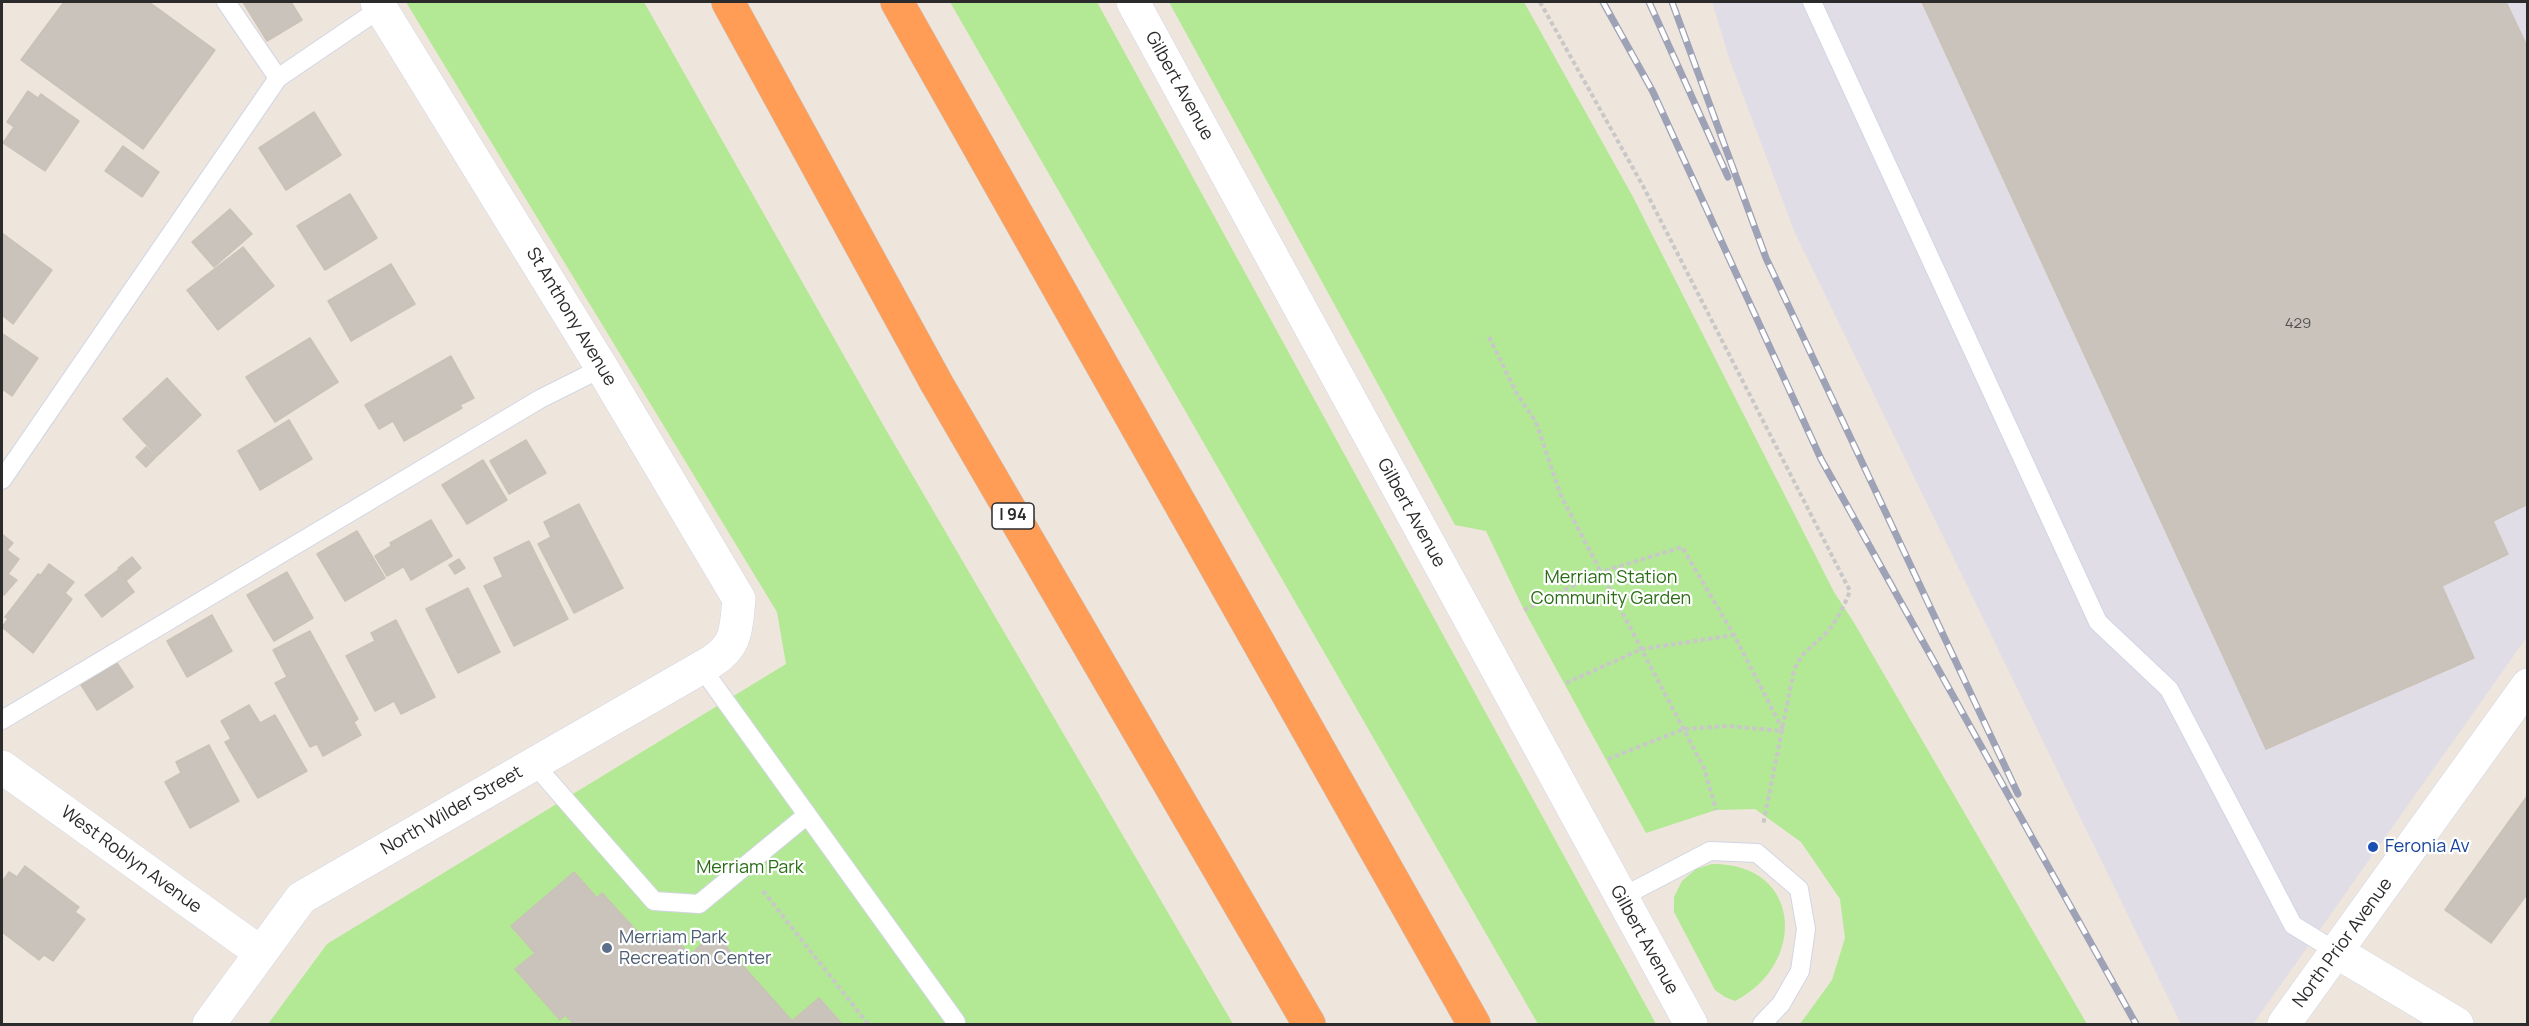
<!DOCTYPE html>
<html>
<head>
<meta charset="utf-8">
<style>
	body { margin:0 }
	#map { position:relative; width:2529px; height:1026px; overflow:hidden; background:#eee6dc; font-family:Manrope,sans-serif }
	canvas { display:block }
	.frame { position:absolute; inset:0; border:3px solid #2b2b2b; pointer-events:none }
</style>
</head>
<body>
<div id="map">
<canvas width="2529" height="1026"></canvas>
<div class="frame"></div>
</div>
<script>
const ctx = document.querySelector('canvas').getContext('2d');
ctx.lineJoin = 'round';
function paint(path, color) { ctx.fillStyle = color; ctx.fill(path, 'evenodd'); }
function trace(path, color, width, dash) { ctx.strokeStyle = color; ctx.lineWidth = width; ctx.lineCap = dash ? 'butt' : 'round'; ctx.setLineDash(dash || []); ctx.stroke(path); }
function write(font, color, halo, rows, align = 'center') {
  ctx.font = font + ' Manrope,sans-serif'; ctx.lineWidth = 4.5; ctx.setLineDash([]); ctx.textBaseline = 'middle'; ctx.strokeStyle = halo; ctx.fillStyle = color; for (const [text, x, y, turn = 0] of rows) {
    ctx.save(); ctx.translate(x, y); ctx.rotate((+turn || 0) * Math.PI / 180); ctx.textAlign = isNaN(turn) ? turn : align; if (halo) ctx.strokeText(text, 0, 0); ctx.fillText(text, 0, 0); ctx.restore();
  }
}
const industrial = new Path2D(`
	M1712,2H2527V637L2253,1024H2181L1795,233L1730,61Z`);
const green = new Path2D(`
	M406,2H644L882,423L1233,1024H268L327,944L786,664L777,612Z
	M950,2H1097L1656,1024H1538Z
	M1169,2H1524L1633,197L1834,592L1853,621L2087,1024H1800L1832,980L1845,938L1840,899L1801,842L1755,809L1716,810L1646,833L1524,610L1486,531L1455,525Z
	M1712,864C1803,863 1807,965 1735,1001L1725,997L1715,990L1674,912V897L1682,881L1696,869Z`);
const building = new Path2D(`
	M64,2H149L215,50L143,149L21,60Z
	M243,2H291L302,20L267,41Z
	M1922,2H2506L2528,48V504L2493,521L2508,554L2442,586L2474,658L2266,749Z
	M28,91L38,98L41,94L79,121L45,171L3,143L14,127L7,122Z
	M314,112L341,155L286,190L259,148Z
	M123,146L159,172L142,197L105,171Z
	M350,194L377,238L325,270L297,226Z
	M230,209L252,234L214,267L192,242Z
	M2,233L52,270L13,324L2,315Z
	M243,247L274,286L218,330L187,290Z
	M391,264L415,304L351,341L328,301Z
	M3,334L38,358L12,396L2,389Z
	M310,338L338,382L275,422L246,377Z
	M451,356L474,398L460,405L462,408L404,441L393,421L379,429L365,405Z
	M167,378L201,415L157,456L123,419Z
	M289,420L312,459L260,490L238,451Z
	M526,440L546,473L509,494L490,461Z
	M146,447L156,457L146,467L136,457Z
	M483,460L507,500L467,524L442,485Z
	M579,504L623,588L574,613L538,544L551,537L544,522Z
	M431,520L452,556L411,580L390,543Z
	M357,531L385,578L345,601L317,554Z
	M2,534L13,543L7,550L19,559L8,574L17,580L4,595L2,594Z
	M529,541L568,619L514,646L484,586L503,577L494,558Z
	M391,546L403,567L387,576L375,556Z
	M132,557L141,568L127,580L118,568Z
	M459,559L465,568L455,574L449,565Z
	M49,564L74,582L65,593L72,599L33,653L2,627L8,619L5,617L38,574L41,575Z
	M118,570L134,592L102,617L85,595Z
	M287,572L313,618L274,641L247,595Z
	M468,588L500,652L458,673L426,609Z
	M212,615L232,651L187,677L167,641Z
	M396,620L435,697L401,714L394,701L375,711L346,656L375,641L371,633Z
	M310,631L358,719L354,722L361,735L323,756L317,744L310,747L275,683L287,677L273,650Z
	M117,663L133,687L97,710L81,685Z
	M249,705L260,723L275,715L307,771L258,798L225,742L231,739L221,721Z
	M209,745L239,801L190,828L165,782L181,773L176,762Z
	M2528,795V893L2491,943L2445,910Z
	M25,866L79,907L75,912L85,919L53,961L44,955L39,960L2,932V882L9,872L17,877Z
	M574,872L597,898L602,893L644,939L680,944L690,955L714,933L792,1021L819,998L842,1024H574L565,1015L560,1020L515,969L535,953L511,926Z`);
const path = new Path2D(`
	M1540,2L1643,186L1850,591C1844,606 1837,621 1826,633C1812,648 1803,649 1794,670L1763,825
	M1489,337L1517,394L1536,422L1561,496L1704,768L1716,810
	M1524,610L1601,572L1682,547L1734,635L1783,730
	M1566,683L1642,649L1734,635
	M1608,759L1684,729L1728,726L1782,731
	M763,891L868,1024`);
const lane = new Path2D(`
	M226,2L278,78
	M1812,2L2098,622L2169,689L2293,925L2337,952
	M2,480L278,78L381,8
	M701,667L956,1022
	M2,720L540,399L602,368
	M534,764L654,901L699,904L807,815
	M1620,898L1710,851L1757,853L1799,889L1806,929L1800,971L1781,1004L1762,1024`);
const street = new Path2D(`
	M1133,2L1691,1024
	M2,767L261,953
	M2337,952L2457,1024
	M209,1024L301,898L711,662C738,645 736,628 739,599L602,368L377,2`);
const secondary = new Path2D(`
	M2284,1024L2528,685`);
const highway = new Path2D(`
	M728,2L937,384L1309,1024
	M897,2L1474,1024`);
const rail = new Path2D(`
	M1603,2L1653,92L1821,459L2136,1024
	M1649,2L1728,177
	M1672,2L1766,258L2018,794`);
const markers = [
	[2373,847,6,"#1a4fb4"],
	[607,948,6,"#5c6f8a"]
];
const numberNames = [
	["429",2298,324]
];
const shields = [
	[1013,516,42]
];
const shieldNames = [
	["I 94",1013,516]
];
const streetNames = [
	["Gilbert Avenue",1179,86,61],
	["St Anthony Avenue",571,317,59],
	["Gilbert Avenue",1411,513,61],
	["North Wilder Street",452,811,-30],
	["West Roblyn Avenue",131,860,36],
	["Gilbert Avenue",1644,940,61],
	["North Prior Avenue",2343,943,-54]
];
const parkNames = [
	["Merriam Station",1611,578],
	["Community Garden",1611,599],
	["Merriam Park",750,868]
];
const transitNames = [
	["Feronia Av",2385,847]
];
const serviceNames = [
	["Merriam Park",619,938],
	["Recreation Center",619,959]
];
paint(industrial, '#e0dde6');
paint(green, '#b3e895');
paint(building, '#c9c3bc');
trace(building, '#cac2b6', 1.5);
trace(lane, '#d1d5e5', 20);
trace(street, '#d1d5e5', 34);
trace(secondary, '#d1d5e5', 34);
trace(highway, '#c8c8c8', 34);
trace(path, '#c8c8c8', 4, [4.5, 3]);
trace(lane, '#fff', 18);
trace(street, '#fff', 33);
trace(secondary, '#fff', 33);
trace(highway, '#ff9c56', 33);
trace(rail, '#9ea2b7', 7);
trace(rail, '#fff', 4.5, [14]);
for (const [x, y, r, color] of markers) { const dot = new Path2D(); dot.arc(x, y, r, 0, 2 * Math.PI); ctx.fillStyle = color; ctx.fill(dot); trace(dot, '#fff', 2); }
write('15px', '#52514f', null, numberNames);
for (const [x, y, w] of shields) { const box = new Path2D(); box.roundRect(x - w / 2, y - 13, w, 26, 4.5); ctx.fillStyle = '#fff'; ctx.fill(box); trace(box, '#2b2b2b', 1.5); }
write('bold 16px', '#2b2b2b', null, shieldNames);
write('18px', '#2b2b2b', '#fff', streetNames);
write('18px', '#296e15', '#fff', parkNames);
write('18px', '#164399', '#fff', transitNames, 'left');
write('18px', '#4e5e75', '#fff', serviceNames, 'left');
</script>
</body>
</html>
